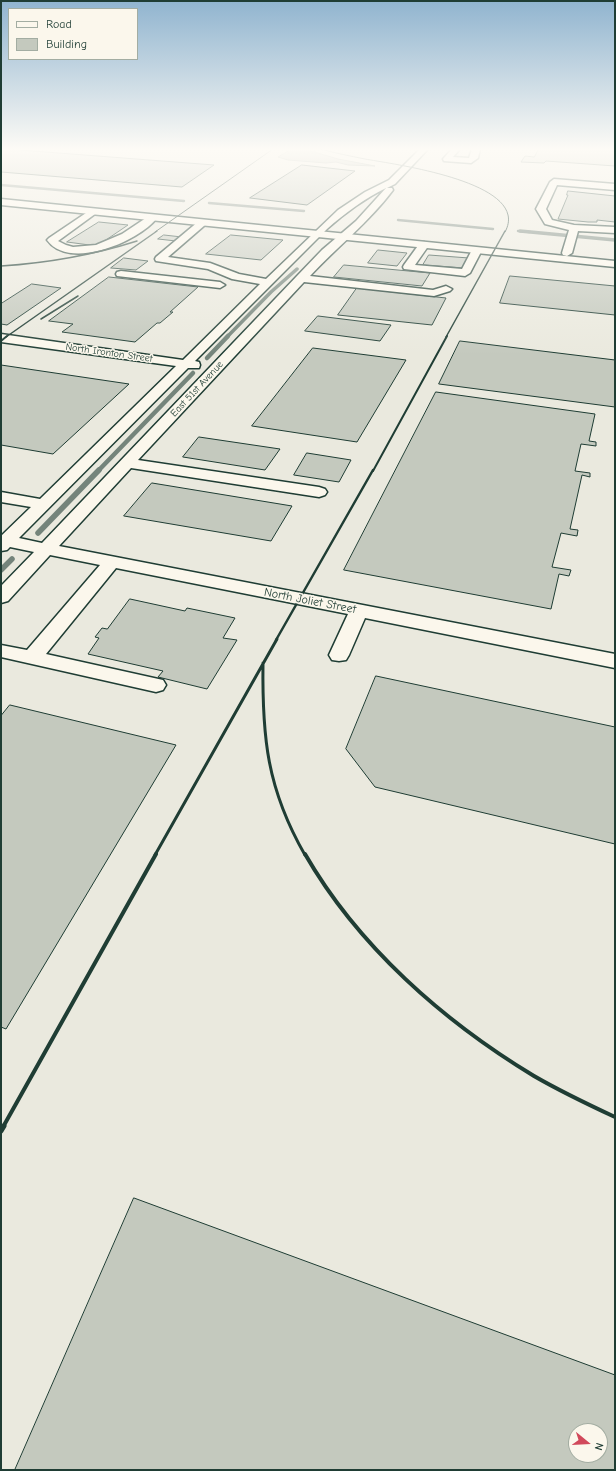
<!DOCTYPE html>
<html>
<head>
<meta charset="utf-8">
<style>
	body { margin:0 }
	#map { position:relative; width:616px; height:1471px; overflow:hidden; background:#fbf7ec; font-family:"Comic Neue",sans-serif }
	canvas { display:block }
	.frame { position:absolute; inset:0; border:2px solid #1f3d34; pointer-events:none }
	.legend { position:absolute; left:8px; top:8px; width:130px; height:52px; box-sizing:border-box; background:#fbf7ec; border:1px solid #a3ada2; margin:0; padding:5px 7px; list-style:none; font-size:12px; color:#1f3d34 }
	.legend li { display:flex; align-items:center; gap:8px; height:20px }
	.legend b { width:20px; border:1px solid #a3ada2 }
	.north { position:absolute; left:568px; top:1423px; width:40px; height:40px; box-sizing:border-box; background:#fbf7ec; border:1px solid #a3ada2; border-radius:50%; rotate:108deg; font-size:11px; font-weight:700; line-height:16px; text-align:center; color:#1f3d34 }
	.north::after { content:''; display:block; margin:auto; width:14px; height:18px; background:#d1495b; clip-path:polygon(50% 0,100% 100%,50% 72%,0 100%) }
</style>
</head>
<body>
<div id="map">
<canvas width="616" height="1471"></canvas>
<div class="frame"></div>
<ul class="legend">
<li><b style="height:5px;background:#fbf7ec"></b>Road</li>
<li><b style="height:11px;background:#c4c9be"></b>Building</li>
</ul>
<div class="north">N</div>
</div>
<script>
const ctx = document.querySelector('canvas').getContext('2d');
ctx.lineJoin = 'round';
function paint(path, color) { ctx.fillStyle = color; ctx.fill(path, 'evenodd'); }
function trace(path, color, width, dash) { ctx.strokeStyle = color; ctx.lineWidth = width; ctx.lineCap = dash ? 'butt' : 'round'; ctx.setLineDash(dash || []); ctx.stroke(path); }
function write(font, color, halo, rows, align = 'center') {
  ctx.font = font + ' "Comic Neue",sans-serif'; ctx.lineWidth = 3; ctx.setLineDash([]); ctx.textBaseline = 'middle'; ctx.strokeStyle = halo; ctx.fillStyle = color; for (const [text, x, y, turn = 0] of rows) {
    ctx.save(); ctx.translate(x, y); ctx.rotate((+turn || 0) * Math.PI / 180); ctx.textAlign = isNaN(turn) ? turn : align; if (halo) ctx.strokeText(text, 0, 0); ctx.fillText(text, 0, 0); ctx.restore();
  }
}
const built = new Path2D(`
	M1,149H615V1470H1ZM576,1431H600V1455H576Z`);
const water = new Path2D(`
	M304,149L338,159L375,166L348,165L336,162L326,163L288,160L278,157L290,150Z`);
const streamFar3 = new Path2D(`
	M1,185L184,201
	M209,203L304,211
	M398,220L493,229
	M518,231L530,232`);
const streamFar2 = new Path2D(`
	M520,231L615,240
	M227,337L271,292L297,269`);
const streamFar1 = new Path2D(`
	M207,358L228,336
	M98,471L193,373`);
const stream = new Path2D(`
	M38,533L99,470
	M1,570L12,559`);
const building = new Path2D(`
	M1,149H7L214,165L182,187L1,172Z
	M539,149H615V166L546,161L544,163L521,162L525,156L534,157Z
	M302,165L355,171L307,205L250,198Z
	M568,191L615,196V222L597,220V222H588L558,219L568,195H567Z
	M99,222L128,225L97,246L67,242Z
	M164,235L182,237L176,241L158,239Z
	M231,235L283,240L261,260L206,254Z
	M378,250L407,253L397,266L368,263Z
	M429,255L469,258L464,268L423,265Z
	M124,258L148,261L136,270L111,268Z
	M344,265L430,273L422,286L334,277Z
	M510,276L615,286V315L500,303Z
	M109,277L198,287L170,312H173L160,323H157L135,342L62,332L73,324L49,321Z
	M32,284L61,288L7,325L1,324V304Z
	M357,288L446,298L432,325L338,315Z
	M318,316L391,325L380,341L305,331Z
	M460,341L615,360V407L439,384Z
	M313,348L406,360L357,442L252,426Z
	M1,365L129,384L53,454L1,445Z
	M436,392L595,414L589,441L596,442V446L581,444L575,471L590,473V477L582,475L570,529L578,530L577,536L561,533L552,567L571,570L569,576L559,574L551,609L344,570Z
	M199,437L280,449L265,470L183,457Z
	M307,453L351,460L339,482L294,475Z
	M152,483L292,506L271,541L124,516Z
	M130,599L185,611L187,608L235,618L223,638L237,640L207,689L158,677L163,671L88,654L99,638L95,637L102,628L107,629Z
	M376,676L615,727V844L375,787L346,749Z
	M10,705L176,745L6,1029L1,1027V716Z
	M134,1198L615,1375V1470H15ZM576,1431H600V1455H576Z`);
const minor = new Path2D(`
	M420,149H428L395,184L387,188H392L393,190C369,222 337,247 310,276L433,290L446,286L452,289L450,291L434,296L304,282L138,460L319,487L325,489L327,492L325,495L319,497L131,468L59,546L615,654V668L365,618L349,655L346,660L339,661L332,660L329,655L348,614L116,568L46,654L163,680L166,685L163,690L156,692L1,657V645L27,650L100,565L50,555L8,601L1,603V586L34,552L10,547L7,550L1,551V536L31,507L1,502V492L40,499L176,366L1,342V334L183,360L260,284L232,279L208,269L156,261L155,259L156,257L199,221L202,220L207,223L205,225L168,257L210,263L239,274L266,279L338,210L365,192L389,180ZM386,188L356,221L322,250L297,276L42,543L19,538L188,368H199L200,365L199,362L195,361L327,229C345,213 364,199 386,188Z
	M452,149H460L453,157L469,158L472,149H480L478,158L471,163L444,161L443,159Z
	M554,179L615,184V190L557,185L546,209L552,220L574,225L615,227V233L578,231L572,253L567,256L563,255L562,253L569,230L545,224L536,209L550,182Z
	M92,209L97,212L95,214L58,241L66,245L73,247L96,245L122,234L149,216H155L157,218C138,242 69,271 47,240L49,238Z
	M424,242L429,245L415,265L462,269L473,248H481L482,250L470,273L465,276L404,269L403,267L404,265L420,243Z
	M121,271L220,282L225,285L220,288L117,276L116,274L117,272Z`);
const major = new Path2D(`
	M1,199L615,261V267L1,205Z`);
const railFar6 = new Path2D(`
	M320,149C335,153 350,156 365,159C392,164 533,182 505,232
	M155,232L273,149`);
const railFar5 = new Path2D(`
	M1,266C48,263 93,255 137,241
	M41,319L78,296
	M6,337L157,231
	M446,337L505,231`);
const railFar4 = new Path2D(`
	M1,341L7,336
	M373,471L447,336`);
const railFar3 = new Path2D(`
	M276,640L373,470`);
const railFar2 = new Path2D(`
	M263,663C262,737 267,789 305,855
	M155,855L277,639`);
const railFar1 = new Path2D(`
	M305,854C358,946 443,1021 534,1076C560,1091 587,1104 615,1117
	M3,1127L156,854`);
const rail = new Path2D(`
	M1,1131L4,1126`);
const farStreetnames = [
	["North Ironton Street",109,353,8],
	["East 51st Avenue",197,389,-47]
];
const streetNames = [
	["North Joliet Street",310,601,11]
];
paint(built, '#eae9de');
paint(water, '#adb4aa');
trace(water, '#74847b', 1);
trace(streamFar3, '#74847b', 2.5);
trace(streamFar2, '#74847b', 3.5);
trace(streamFar1, '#74847b', 4.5);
trace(stream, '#74847b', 5.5);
paint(building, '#c4c9be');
trace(building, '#1f3d34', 1);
trace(minor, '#1f3d34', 3);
trace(major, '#1f3d34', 3);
paint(minor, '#fbf7ec');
paint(major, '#fbf7ec');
trace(railFar6, '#1f3d34', 1);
trace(railFar5, '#1f3d34', 1.5);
trace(railFar4, '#1f3d34', 2);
trace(railFar3, '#1f3d34', 2.5);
trace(railFar2, '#1f3d34', 3);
trace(railFar1, '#1f3d34', 4);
trace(rail, '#1f3d34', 5);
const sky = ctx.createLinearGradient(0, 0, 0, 355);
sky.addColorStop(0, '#90b4cf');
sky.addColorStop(0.42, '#fdfbf6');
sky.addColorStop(1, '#fdfbf600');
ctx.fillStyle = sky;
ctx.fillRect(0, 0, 616, 355);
write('10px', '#1f3d34', '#fbf7ec', farStreetnames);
write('12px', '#1f3d34', '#fbf7ec', streetNames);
</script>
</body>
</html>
